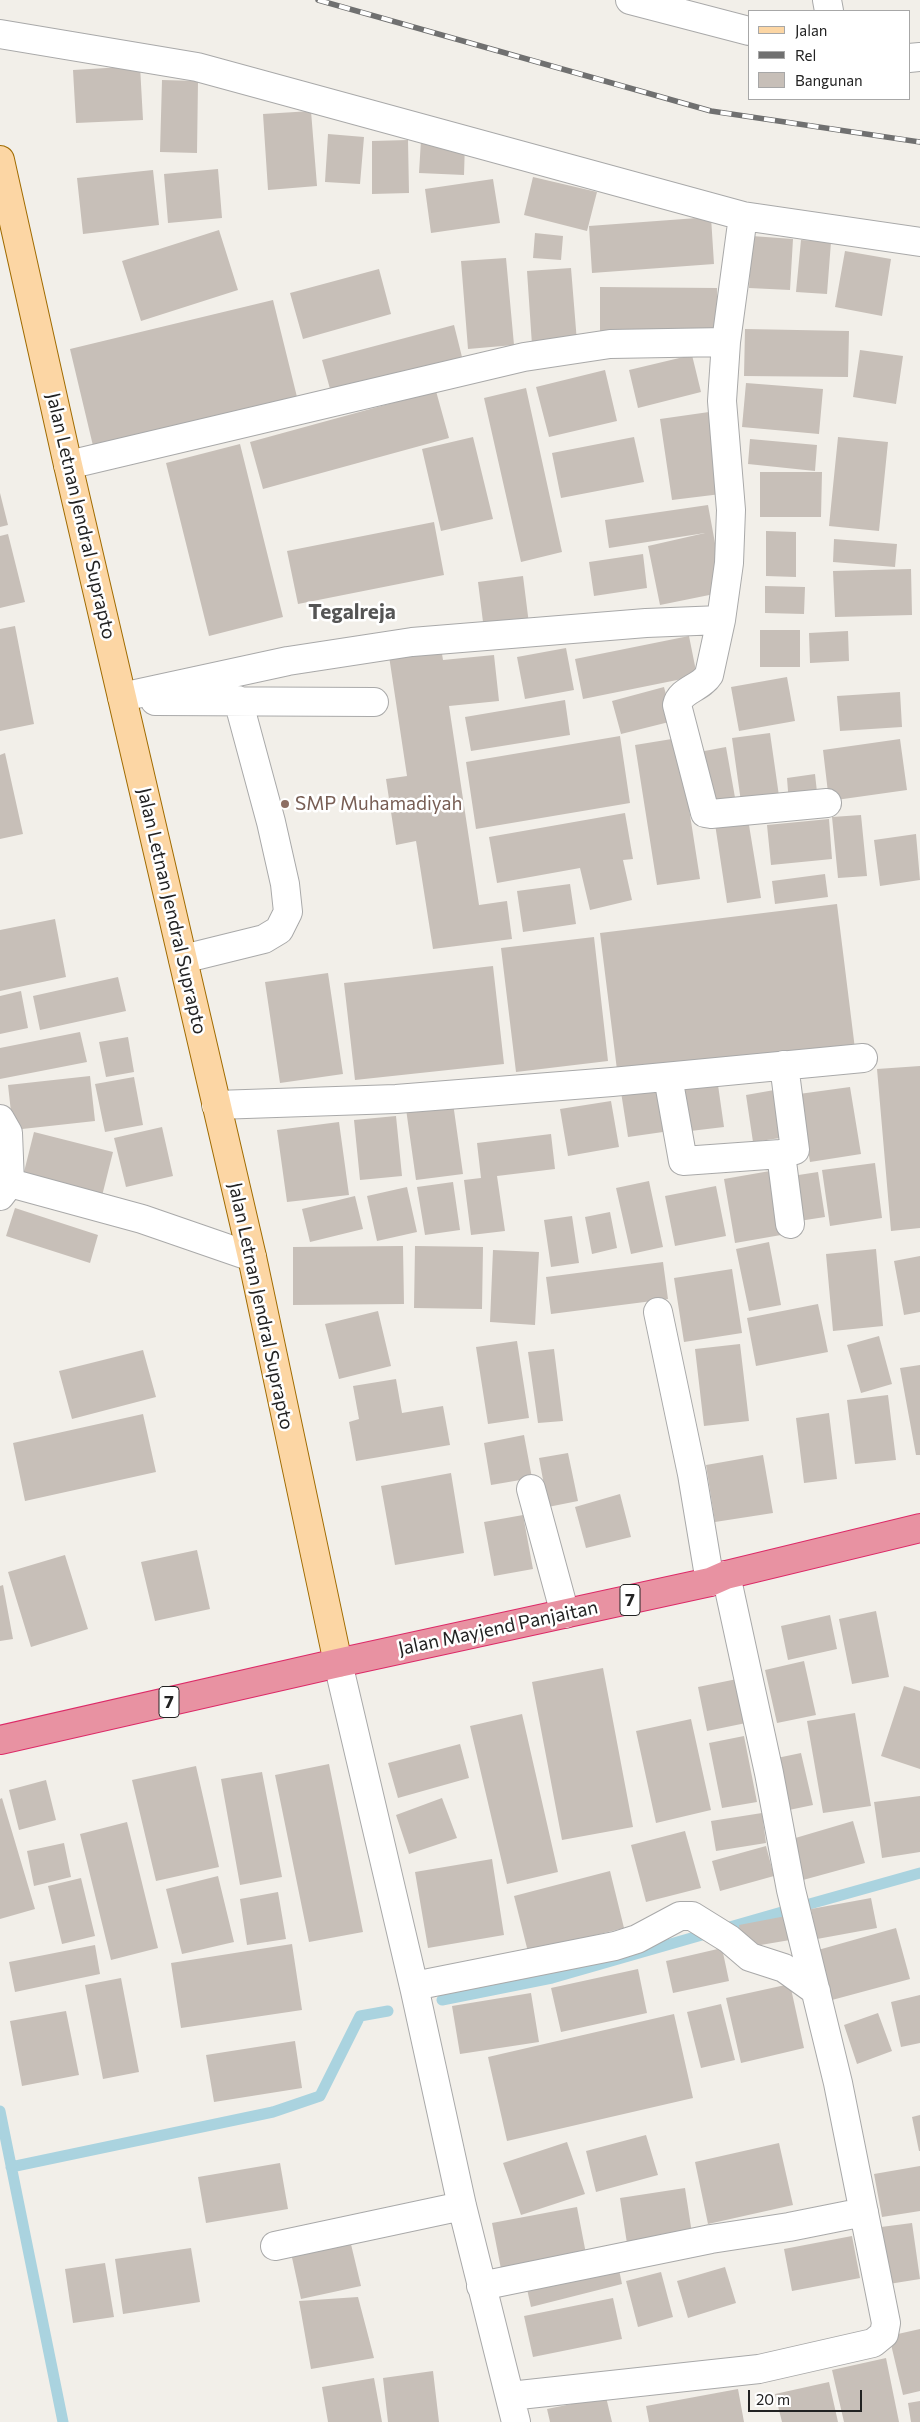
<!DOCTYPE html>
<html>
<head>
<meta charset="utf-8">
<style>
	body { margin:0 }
	#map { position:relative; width:920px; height:2422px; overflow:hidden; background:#f2efe9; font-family:Commissioner,sans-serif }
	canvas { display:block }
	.legend { position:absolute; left:748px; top:10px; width:162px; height:90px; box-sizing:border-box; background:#fff; border:1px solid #a7a7a7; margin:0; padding:6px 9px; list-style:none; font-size:15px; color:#222 }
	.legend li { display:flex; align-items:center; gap:10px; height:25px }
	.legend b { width:25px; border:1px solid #a7a7a7 }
	.scale { position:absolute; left:748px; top:2390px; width:114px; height:22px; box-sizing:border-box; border:2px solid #222; border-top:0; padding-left:6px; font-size:15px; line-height:18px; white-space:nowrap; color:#222; -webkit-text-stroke:4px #fff; paint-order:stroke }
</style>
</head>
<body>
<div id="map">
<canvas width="920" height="2422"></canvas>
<ul class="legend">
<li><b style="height:6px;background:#fcd6a4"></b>Jalan</li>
<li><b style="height:6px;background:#707070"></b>Rel</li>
<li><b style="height:14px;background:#c7bfb8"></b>Bangunan</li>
</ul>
<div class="scale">20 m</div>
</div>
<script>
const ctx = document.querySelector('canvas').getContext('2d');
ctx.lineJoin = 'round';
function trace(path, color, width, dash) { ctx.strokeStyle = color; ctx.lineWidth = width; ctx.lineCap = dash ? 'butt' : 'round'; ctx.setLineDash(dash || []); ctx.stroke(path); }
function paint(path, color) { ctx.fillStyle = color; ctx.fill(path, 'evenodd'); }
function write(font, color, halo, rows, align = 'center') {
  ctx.font = font + ' Commissioner,sans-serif'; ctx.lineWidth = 5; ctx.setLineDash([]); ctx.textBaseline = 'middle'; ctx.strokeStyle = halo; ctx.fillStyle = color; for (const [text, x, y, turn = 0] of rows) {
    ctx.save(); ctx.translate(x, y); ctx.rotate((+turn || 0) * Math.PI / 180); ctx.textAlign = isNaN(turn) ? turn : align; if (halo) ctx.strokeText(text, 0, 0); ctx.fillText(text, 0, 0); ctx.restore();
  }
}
const stream = new Path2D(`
	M806,1905L920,1873
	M442,2000L552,1978L782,1912
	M0,2111L63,2422
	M11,2167L273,2112L320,2096L360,2016L388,2011`);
const building = new Path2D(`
	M140,66L143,120L76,123L73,70Z
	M162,80L198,81L197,153L160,152Z
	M311,111L317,186L268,190L263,114Z
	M328,134L364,137L360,184L325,182Z
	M408,140L409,193L372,194V141Z
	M421,140L465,142L464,175L419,173Z
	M218,169L222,218L168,223L164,174Z
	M153,170L159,225L83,234L77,178Z
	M533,177L597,192L587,231L524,215Z
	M493,179L500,223L431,233L425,189Z
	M711,217L714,264L592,273L589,226Z
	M219,230L238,290L141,321L122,261Z
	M535,233L563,236L561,260L533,258Z
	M752,236L793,239L790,290L749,288Z
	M801,240L831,242L827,294L796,292Z
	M845,251L891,259L882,316L835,307Z
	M506,258L514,345L468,349L461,261Z
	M571,268L577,342L532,345L527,271Z
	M379,269L391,314L303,339L290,293Z
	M600,287L717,288V338L600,337Z
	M273,300L298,401L94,450L70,349Z
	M454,325L463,361L332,396L322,360Z
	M745,329L849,331L848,377L744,376Z
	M860,350L903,356L896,404L853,397Z
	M692,355L701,392L638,408L629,370Z
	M605,370L617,421L549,437L536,387Z
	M746,383L823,389L819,434L742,427Z
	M526,388L562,552L521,562L484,398Z
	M436,391L449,438L263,489L250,442Z
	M709,412L721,494L672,500L660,419Z
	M473,437L493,519L441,531L422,449Z
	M634,437L644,482L561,498L552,453Z
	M838,437L888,442L879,531L829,526Z
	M750,439L817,445L815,471L748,464Z
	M240,444L283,617L209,636L166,463Z
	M760,472H822L821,517H760Z
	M0,493L8,525L0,527Z
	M708,505L724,592L660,605L648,546L705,533L609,548L605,520Z
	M434,522L444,575L298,604L287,551Z
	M766,531L796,532V577L766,576Z
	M8,534L25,602L0,608V536Z
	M834,539L897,544L895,567L833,562Z
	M643,554L647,588L594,596L589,562Z
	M911,569L912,615L835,617L833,571Z
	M523,576L529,624L484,630L478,582Z
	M765,586L805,587L804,614L765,613Z
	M15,626L34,724L0,731V629Z
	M760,630H800V667H760Z
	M848,631L849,661L810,663L809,633Z
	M689,636L697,676L583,699L575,659Z
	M441,648L443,660L494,655L499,701L449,706L479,905L507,901L512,939L433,949L416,841L396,845L386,779L407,776L389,656Z
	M566,648L574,690L525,699L517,657Z
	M787,677L795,721L739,731L731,687Z
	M664,687L673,721L621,734L612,701Z
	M900,692L902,727L840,731L837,696Z
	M565,700L570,735L471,751L465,717Z
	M770,733L780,803L742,809L732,738Z
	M620,736L630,803L476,829L466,762Z
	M678,738L700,879L657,885L635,745Z
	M900,739L907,790L829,801L823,750Z
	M726,747L736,803L709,808L699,752Z
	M5,753L23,834L0,839V755Z
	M815,774L818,801L789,804L787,778Z
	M625,813L633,859L623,860L632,900L590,910L580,868L497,883L489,837Z
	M861,815L867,876L838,878L832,817Z
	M748,819L761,898L727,903L715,824Z
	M829,819L832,859L771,865L767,825Z
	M916,834L920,880L880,886L874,840Z
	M825,874L828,897L775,904L772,881Z
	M570,884L576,924L523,932L517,891Z
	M837,904L855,1049L618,1078L600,933Z
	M55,919L66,977L0,991V930Z
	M594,937L608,1061L516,1072L501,948Z
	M493,966L504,1064L355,1080L344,983Z
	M328,973L343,1074L280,1083L265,982Z
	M118,977L126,1011L40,1030L33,996Z
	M21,991L28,1028L0,1034V996Z
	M80,1032L87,1062L0,1079V1048Z
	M128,1037L134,1072L106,1077L99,1042Z
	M920,1066V1228L891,1231L877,1069Z
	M90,1076L95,1121L13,1130L8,1085Z
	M134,1077L143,1125L105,1132L95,1084Z
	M717,1078L724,1127L682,1132L675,1084Z
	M664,1086L670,1131L628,1137L621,1092Z
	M850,1087L861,1154L810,1162L799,1094Z
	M780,1089L787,1137L753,1142L746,1095Z
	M611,1101L619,1147L568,1156L560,1109Z
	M453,1103L463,1174L416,1180L406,1109Z
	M396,1116L402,1176L360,1180L354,1120Z
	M339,1122L349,1195L287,1202L277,1130Z
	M162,1127L173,1176L126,1187L114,1138Z
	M34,1132L113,1152L101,1200L22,1180Z
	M551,1134L555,1169L497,1176L505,1231L471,1235L464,1180L481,1178L477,1143Z
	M875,1163L882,1218L830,1226L822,1170Z
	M770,1171L781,1235L735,1243L724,1179Z
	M818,1172L825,1217L799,1221L792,1176Z
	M649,1181L663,1247L631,1254L616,1188Z
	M453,1182L460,1230L425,1235L417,1187Z
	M716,1186L726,1236L675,1246L665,1196Z
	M407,1187L417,1232L377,1241L367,1196Z
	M355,1196L363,1229L310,1242L302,1209Z
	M15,1208L98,1235L90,1263L6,1236Z
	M610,1212L617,1248L592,1254L585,1217Z
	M572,1216L579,1263L551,1267L544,1220Z
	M769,1242L781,1305L749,1311L736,1249Z
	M403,1246L404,1304L293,1305V1247Z
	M415,1246L483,1247L482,1309L414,1308Z
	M876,1249L883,1326L833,1331L826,1254Z
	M493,1250L539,1252L535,1325L490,1322Z
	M920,1256V1312L904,1315L894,1261Z
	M663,1262L668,1299L551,1314L546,1277Z
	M732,1269L742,1333L684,1342L674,1278Z
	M818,1304L828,1352L756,1366L747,1318Z
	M378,1311L391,1366L339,1379L325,1324Z
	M879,1336L892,1384L861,1393L847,1345Z
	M517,1341L529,1418L488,1424L476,1347Z
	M740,1344L749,1421L704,1426L695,1349Z
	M554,1349L563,1421L538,1423L528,1352Z
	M143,1350L156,1397L72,1419L59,1371Z
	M920,1365V1455H916L900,1368Z
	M396,1379L402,1413L443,1406L450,1445L356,1461L349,1422L359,1419L353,1386Z
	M888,1395L896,1460L855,1464L847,1400Z
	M829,1413L837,1479L804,1483L796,1418Z
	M143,1414L156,1472L25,1501L13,1443Z
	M524,1435L532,1478L491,1485L484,1443Z
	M568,1453L578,1501L548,1507L539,1458Z
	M763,1455L773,1513L715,1522L706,1465Z
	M451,1473L464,1553L395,1565L381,1486Z
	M620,1494L631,1537L586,1548L575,1507Z
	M523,1515L533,1569L494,1576L484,1522Z
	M197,1550L210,1609L155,1621L141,1562Z
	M65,1555L88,1629L31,1647L8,1572Z
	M3,1585L13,1639L0,1641V1586Z
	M876,1611L889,1677L852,1684L839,1619Z
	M830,1615L837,1649L788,1660L781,1626Z
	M804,1661L816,1715L777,1723L765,1670Z
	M603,1668L633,1827L562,1840L532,1682Z
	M737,1679L746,1723L707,1731L698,1687Z
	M904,1686L920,1691V1769L881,1756Z
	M855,1713L871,1806L823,1813L807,1721Z
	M522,1714L558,1872L507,1884L470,1726Z
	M691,1719L711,1810L656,1823L636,1731Z
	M744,1736L757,1802L722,1808L709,1743Z
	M460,1744L469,1778L398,1798L388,1763Z
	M801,1753L813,1805L789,1810L777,1758Z
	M329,1764L363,1932L309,1942L275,1775Z
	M196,1766L219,1867L156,1881L132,1780Z
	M262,1772L282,1877L240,1885L221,1779Z
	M46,1780L56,1820L19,1830L9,1790Z
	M920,1796V1852L882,1858L874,1802Z
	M2,1798L35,1909L0,1919V1799Z
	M442,1798L457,1838L409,1854L396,1815Z
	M762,1813L766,1843L716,1851L711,1821Z
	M853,1821L865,1863L803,1880L792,1839Z
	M127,1822L158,1948L111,1960L80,1834Z
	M685,1831L701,1888L646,1902L631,1845Z
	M64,1843L71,1877L34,1886L27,1851Z
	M766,1846L774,1876L720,1891L712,1861Z
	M492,1859L504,1935L428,1948L415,1872Z
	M610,1871L624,1928L528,1952L514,1896Z
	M218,1876L234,1942L182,1954L166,1889Z
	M81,1878L95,1936L62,1944L48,1886Z
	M278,1892L286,1939L247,1945L240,1899Z
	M871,1898L877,1928L817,1939L811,1909Z
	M786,1916L790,1940L743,1948L739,1925Z
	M896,1928L910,1979L832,2000L818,1950Z
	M292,1944L302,2010L181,2028L171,1963Z
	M95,1945L100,1974L15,1992L9,1962Z
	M722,1948L729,1981L673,1993L666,1961Z
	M638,1969L647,2013L561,2032L551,1988Z
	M121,1978L139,2072L103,2079L85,1985Z
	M790,1984L804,2048L741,2063L726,1998Z
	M531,1993L539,2042L460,2054L452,2006Z
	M920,1995V2043L901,2047L891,2002Z
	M721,2004L735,2060L701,2068L687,2012Z
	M66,2011L79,2075L22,2086L10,2021Z
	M878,2013L892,2051L857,2064L844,2025Z
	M674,2014L693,2098L507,2141L488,2057Z
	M295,2041L302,2088L214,2102L206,2055Z
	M920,2115V2151H919L912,2117Z
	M646,2135L658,2175L596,2192L586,2151Z
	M567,2142L585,2194L521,2215L503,2163Z
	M779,2143L793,2205L708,2224L695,2162Z
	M280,2163L288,2209L206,2223L198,2177Z
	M920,2166V2211L882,2217L874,2174Z
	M685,2188L693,2240L628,2250L620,2198Z
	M577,2207L587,2259L502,2274L492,2223Z
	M912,2223L920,2279L889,2284L881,2227Z
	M852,2236L860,2278L792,2291L784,2249Z
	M350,2240L361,2286L301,2299L291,2253Z
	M191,2248L200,2302L123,2314L115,2259Z
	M105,2263L114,2317L73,2323L65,2269Z
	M618,2265L622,2284L531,2307L527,2289Z
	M725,2267L736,2303L688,2318L677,2281Z
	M661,2272L673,2317L638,2327L626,2281Z
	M358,2297L374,2358L311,2369L299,2301Z
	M613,2298L622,2339L533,2357L524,2316Z
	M920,2329V2391L903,2395L889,2336Z
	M886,2358L899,2422H844L832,2370Z
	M433,2371L439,2422H388L383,2378Z
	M374,2378L382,2422H328L322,2387Z
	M829,2382L838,2422H782L775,2394Z
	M738,2389L744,2422H649L646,2406Z
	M606,2397L612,2422H550L547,2409Z
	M920,2401V2422H911L908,2403Z`);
const minor = new Path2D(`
	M630,0L749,31
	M827,0L829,11
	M0,34L197,67L743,216L920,242
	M909,58L920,57
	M743,216L726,342L722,401L731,510L729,563L721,620L709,675C701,688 680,690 677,705L705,813L711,814L827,803
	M68,465L524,357L610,344L726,342
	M122,697L288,661L412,642L646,623L721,620
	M155,701L374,702
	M183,959L264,939L279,930L288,912L285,884L271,822L238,700
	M668,1077L683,1161L781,1154L795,1150L784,1065
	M216,1105L396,1099L612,1082L863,1058
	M0,1119L8,1133L10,1183
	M781,1154L790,1224
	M0,1196L10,1183L142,1219L252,1257
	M658,1312L692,1474L710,1582
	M531,1489L565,1614
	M338,1663L415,1991L462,2206L516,2422
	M414,1986L615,1946L637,1939L680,1916H692L729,1939L750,1957L784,1968L816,1991
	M275,2246L462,2206
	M481,2286L711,2239L789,2227L864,2212
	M510,2396L759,2369L873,2343L884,2334L886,2323L838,2083L791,1890L769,1773L726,1575`);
const major = new Path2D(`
	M0,160L68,465L252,1257L338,1663`);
const highway = new Path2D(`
	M0,1740L338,1663L710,1582L726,1575L920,1528`);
const rail = new Path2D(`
	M318,0L711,111L920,142`);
const markers = [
	[285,804,5,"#8d6e63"]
];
const shields = [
	[630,1600,20],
	[169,1702,20]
];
const shieldNames = [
	["7",630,1600],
	["7",169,1702]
];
const streetNames = [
	["Jalan Letnan Jendral Suprapto",81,516,77],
	["Jalan Letnan Jendral Suprapto",172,911,77],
	["Jalan Letnan Jendral Suprapto",261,1306,78],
	["Jalan Mayjend Panjaitan",498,1628,-12]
];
const educationNames = [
	["SMP Muhamadiyah",295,804]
];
const quarterNames = [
	["Tegalreja",352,612]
];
trace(stream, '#aad3df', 11);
paint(building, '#c7bfb8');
trace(minor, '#a9a9a9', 30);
trace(major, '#a06b00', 30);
trace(highway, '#dc2a67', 30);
trace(minor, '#fff', 28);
trace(major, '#fcd6a4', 28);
trace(highway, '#e892a2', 28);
trace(rail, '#707070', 5.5);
trace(rail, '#fff', 4, [11]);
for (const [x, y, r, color] of markers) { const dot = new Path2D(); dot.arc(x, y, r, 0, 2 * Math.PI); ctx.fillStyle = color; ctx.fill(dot); trace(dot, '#fff', 2); }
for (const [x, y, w] of shields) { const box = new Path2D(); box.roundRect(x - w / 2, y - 15.5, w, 31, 4); ctx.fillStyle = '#fff'; ctx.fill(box); trace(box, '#222', 1); }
write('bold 18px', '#222', null, shieldNames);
write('19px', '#222', '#fff', streetNames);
write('19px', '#785e54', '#fff', educationNames, 'left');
write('bold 21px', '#555', '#fff', quarterNames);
</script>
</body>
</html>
